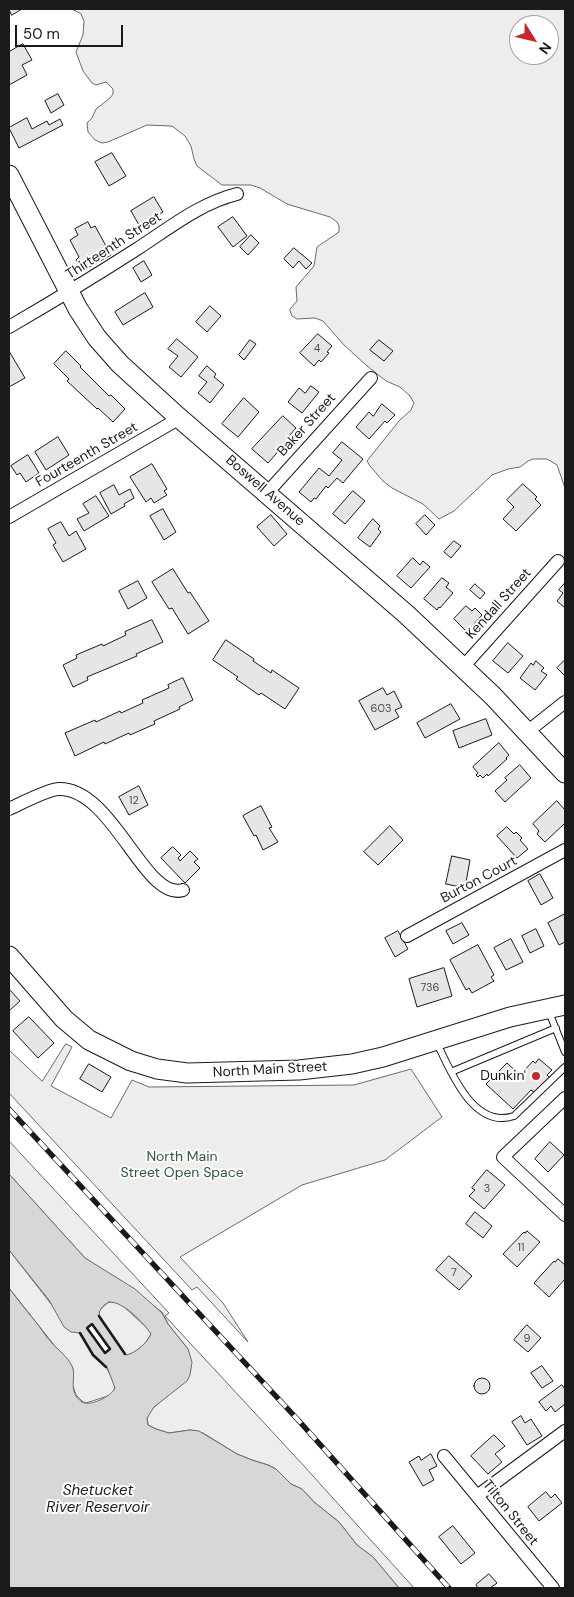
<!DOCTYPE html>
<html>
<head>
<meta charset="utf-8">
<style>
	body { margin:0 }
	#map { position:relative; width:574px; height:1597px; overflow:hidden; background:#fff; font-family:"DM Sans",sans-serif }
	canvas { display:block }
	.frame { position:absolute; inset:0; border:10px solid #1a1a1a; pointer-events:none }
	.north { position:absolute; left:509px; top:15px; width:50px; height:50px; box-sizing:border-box; background:#fff; border:1px solid #a3a3a3; border-radius:50%; rotate:126deg; font-size:14px; font-weight:700; line-height:20px; text-align:center; color:#1a1a1a }
	.north::after { content:''; display:block; margin:auto; width:18px; height:22px; background:#c62828; clip-path:polygon(50% 0,100% 100%,50% 72%,0 100%) }
	.scale { position:absolute; left:15px; top:25px; width:108px; height:22px; box-sizing:border-box; border:2px solid #1a1a1a; border-top:0; padding-left:6px; font-size:15px; line-height:18px; white-space:nowrap; color:#1a1a1a; -webkit-text-stroke:4px #fff; paint-order:stroke }
</style>
</head>
<body>
<div id="map">
<canvas width="574" height="1597"></canvas>
<div class="frame"></div>
<div class="north">N</div>
<div class="scale">50 m</div>
</div>
<script>
const ctx = document.querySelector('canvas').getContext('2d');
ctx.lineJoin = 'round';
function paint(path, color) { ctx.fillStyle = color; ctx.fill(path, 'evenodd'); }
function trace(path, color, width, dash) { ctx.strokeStyle = color; ctx.lineWidth = width; ctx.lineCap = dash ? 'butt' : 'round'; ctx.setLineDash(dash || []); ctx.stroke(path); }
function write(font, color, halo, rows, align = 'center') {
  ctx.font = font + ' "DM Sans",sans-serif'; ctx.lineWidth = 4; ctx.setLineDash([]); ctx.textBaseline = 'middle'; ctx.strokeStyle = halo; ctx.fillStyle = color; for (const [text, x, y, turn = 0] of rows) {
    ctx.save(); ctx.translate(x, y); ctx.rotate((+turn || 0) * Math.PI / 180); ctx.textAlign = isNaN(turn) ? turn : align; if (halo) ctx.strokeText(text, 0, 0); ctx.fillText(text, 0, 0); ctx.restore();
  }
}
const built = new Path2D(`
	M72,9H565V488L557,465L547,459H533L528,461L520,467L508,469L492,475L454,511L439,519L423,504L392,488L383,481L370,466L367,461L399,421L411,410L414,403L410,396L400,387L386,381L366,365L344,345L323,321L315,318L297,319L292,316L290,311V309L297,301L296,287L314,266L317,247L339,232V226L337,222L330,217L287,204L260,188L251,185H222L197,166L194,159L191,146L185,136L172,126L147,125L108,142L102,143L95,140L88,132L87,123L92,118L96,109L110,98L113,94V89L106,82L96,85L92,83L83,71L76,52L83,35L84,21L81,14ZM519,25H549V55H519Z
	M66,1044L72,1047L51,1086L111,1118L132,1080L149,1087L354,1085L411,1069L442,1117L385,1160L302,1185L180,1257L223,1303L248,1342L197,1287L192,1290L9,1093V1050L42,1081Z
	M9,1141L169,1313L165,1316L304,1466L414,1588H399L373,1557L357,1545L339,1522L314,1502L302,1489L291,1484L276,1469L268,1465L252,1460L237,1454L203,1433L190,1430L169,1433L156,1429L148,1425L147,1418L152,1409L159,1403L188,1349L168,1324L162,1312L85,1258L9,1174Z
	M9,1250L55,1309L80,1333L93,1354L106,1367L115,1384L114,1391L111,1395L86,1403L83,1402L76,1395L72,1383L73,1369L9,1288Z
	M109,1302H114L121,1304L147,1328L151,1334L145,1344L133,1353L127,1355L124,1353L100,1319L99,1313L100,1310Z`);
const water = new Path2D(`
	M9,1174L85,1258L135,1289L162,1313L168,1324L188,1349L192,1362L190,1375L187,1381L154,1407L147,1418L148,1425L156,1429L169,1433L190,1430L199,1431L237,1454L252,1460L268,1465L276,1469L291,1484L302,1489L314,1502L339,1522L357,1545L373,1557L399,1588H9V1288C17,1299 26,1310 35,1321C41,1328 45,1336 52,1343C58,1350 68,1357 72,1366C77,1377 67,1392 82,1402C90,1407 112,1396 115,1388L107,1367L93,1354L80,1333L71,1332L64,1327L49,1300L9,1250ZM109,1302C123,1301 144,1323 151,1334C146,1344 138,1351 127,1355L124,1353L100,1319C97,1311 102,1306 109,1302ZM92,1325L110,1349L105,1353L87,1328Z`);
const building = new Path2D(`
	M9,9H22L12,15Z
	M23,44L32,60L22,65L27,75L9,85V52Z
	M58,94L64,105L51,113L45,101Z
	M27,118L32,129L47,121L49,125L60,119L63,125L19,148L9,128Z
	M112,153L126,176L109,186L95,162Z
	M154,197L163,212L139,225L131,211Z
	M233,217L247,236L233,247L218,227Z
	M88,222L91,228L95,226L111,255L82,271L76,260L79,257L70,240L78,235L75,229Z
	M251,235L259,243L248,255L240,247Z
	M294,248L312,263L306,269L299,261L293,268L284,259Z
	M144,261L152,275L141,282L133,268Z
	M145,293L153,307L123,325L115,312Z
	M210,306L221,316L207,332L196,322Z
	M318,334L332,346L327,352L329,353L321,362L319,360L314,366L300,353Z
	M177,339L198,357L181,377L169,367L178,356L168,349Z
	M250,340L256,344L244,360L239,355Z
	M379,340L393,351L384,361L370,350Z
	M9,351L25,378L9,387Z
	M66,351L81,366L80,367L109,396L111,395L125,409L113,422L98,408L97,409L67,381L69,379L54,364Z
	M207,366L216,374L214,377L224,385L210,403L198,393L207,382L199,376Z
	M311,386L319,392L302,413L288,402L299,388L305,393Z
	M244,398L259,412L238,437L222,424Z
	M382,404L395,415L387,423L385,421L369,439L356,427L369,412L373,416Z
	M283,416L296,428L289,436L290,438L268,463L252,449Z
	M58,437L69,455L46,470L35,452Z
	M342,442L363,459L343,483L337,478L328,488L326,486L316,499L314,498L311,502L299,492L319,468L329,476L342,460L333,453Z
	M28,455L39,473L26,482L20,473L17,475L11,466Z
	M152,464L167,489L164,491L167,495L154,503L151,498L146,502L130,477Z
	M523,484L537,497L535,499L541,505L516,531L503,519L514,507L507,500Z
	M114,485L119,495L130,489L134,498L124,504L125,506L111,514L100,493Z
	M353,491L365,501L345,524L333,514Z
	M96,496L109,516L84,531L77,519L89,513L83,504Z
	M163,509L176,532L164,540L150,516Z
	M271,515L287,534L274,546L257,527Z
	M425,515L435,525L426,535L416,524Z
	M373,519L380,526L378,529L381,532L370,547L358,538Z
	M61,522L69,536L76,531L86,549L63,562L53,545L56,543L48,529Z
	M454,541L461,546L451,558L444,552Z
	M413,558L420,565L423,561L430,567L411,588L397,576Z
	M173,569L188,593L190,592L209,621L188,634L172,608L169,609L152,582Z
	M442,578L449,583L446,587L453,593L440,608L439,607L437,610L424,599Z
	M138,581L147,598L128,609L119,591Z
	M565,583V608L557,601L563,593L559,590Z
	M475,584L485,593L480,599L470,590Z
	M466,606L472,611L475,608L482,615L467,632L454,619Z
	M152,620L163,642L136,654L137,656L87,677L88,680L73,687L63,665L77,658L76,655L102,644L103,646L126,635L125,632Z
	M226,640L254,659L253,661L271,673L272,670L299,688L285,709L261,693L259,695L236,679L238,677L213,660Z
	M508,643L523,656L508,673L493,661Z
	M565,660V676L557,668Z
	M536,661L544,668L541,671L547,675L535,690L520,678L531,663L533,665Z
	M183,678L193,700L179,707L180,709L154,721L155,724L130,735L129,733L105,744L104,742L75,756L65,733L95,720L96,722L120,711L121,713L143,703L142,700L169,688L168,685Z
	M383,688L387,695L394,691L402,707L395,710L399,717L375,730L359,701Z
	M451,704L460,719L425,738L417,723Z
	M486,719L492,735L459,748L453,731Z
	M499,743L509,755L506,758L507,759L488,776L487,774L483,778L480,775L478,777L476,775L478,773L473,767Z
	M520,765L531,778L505,802L495,791L507,780L505,778Z
	M139,786L148,805L129,815L119,797Z
	M557,801L565,810V823L545,842L537,834L539,831L533,824Z
	M261,806L272,827L269,828L278,842L263,850L256,835L254,836L243,816Z
	M390,826L403,840L378,865L364,852Z
	M507,827L514,834L516,832L522,838L520,840L528,849L517,858L497,836Z
	M173,847L181,855L178,858L180,861L190,851L198,859L194,862L200,868L185,883L161,858Z
	M452,856L470,860L465,888L446,884Z
	M540,874L553,898L541,905L528,881Z
	M565,914V942L559,945L548,923Z
	M462,923L469,935L453,944L446,931Z
	M536,929L544,946L530,953L522,936Z
	M398,931L408,949L395,957L385,938Z
	M511,939L523,962L506,970L494,948Z
	M478,945L494,975L491,977L494,981L472,993L469,988L466,990L450,960Z
	M444,968L452,996L417,1007L409,979Z
	M9,989L20,1001L9,1011Z
	M29,1017L54,1043L38,1058L13,1031Z
	M539,1059L552,1070L547,1075L551,1079L536,1094L531,1090L513,1109L486,1084L507,1063L520,1075L533,1061L535,1063Z
	M89,1064L111,1077L102,1092L80,1079Z
	M550,1142L564,1155L548,1172L535,1159Z
	M487,1170L505,1185L484,1209L469,1196L475,1190L472,1188Z
	M475,1212L492,1226L483,1238L466,1224Z
	M527,1231L540,1242L517,1267L503,1254L524,1232L525,1233Z
	M449,1256L472,1276L459,1290L436,1270Z
	M558,1259L565,1265V1279L549,1297L534,1283L554,1261L555,1262Z
	M527,1325L541,1338L528,1352L514,1340Z
	M542,1366L553,1381L542,1388L531,1373Z
	M474 1386a8 8 0 1 1 16 0a8 8 0 1 1-16 0Z
	M562,1385L565,1389V1404L555,1412L551,1406L546,1411L539,1402Z
	M521,1416L525,1423L531,1419L542,1436L527,1445L512,1422Z
	M494,1435L505,1446L495,1454L502,1462L488,1474L471,1456Z
	M431,1454L437,1466L429,1470L434,1480L423,1486L409,1462L419,1456L421,1460Z
	M546,1492L551,1498L555,1494L562,1503L539,1521L528,1507Z
	M453,1526L475,1553L461,1564L439,1537Z
	M489,1574L497,1583L490,1588H478L476,1585Z`);
const lane = new Path2D(`
	M549,1012L565,1052
	M436,1041C450,1070 473,1130 514,1116L565,1067
	M451,1072L556,1028`);
const street = new Path2D(`
	M9,327C52,302 95,276 137,249C168,229 200,203 237,194
	M267,493L371,378
	M9,517L180,418
	M463,667L558,561
	M527,732L565,702
	M9,809C20,804 48,789 59,789C113,788 145,902 183,890
	M407,936L565,850
	M565,1098L503,1157L565,1215
	M444,1456L553,1588
	M477,1496L565,1431`);
const secondary = new Path2D(`
	M9,175L78,309L97,338L120,364L177,416L406,614L493,696L565,773
	M9,956L64,1019L89,1040L131,1061L157,1069L187,1073L299,1070L352,1064L383,1057L510,1017L565,1005`);
const rail = new Path2D(`
	M9,1109L299,1421L449,1588`);
const wall = new Path2D(`
	M99,1316L125,1354
	M92,1324L110,1349L105,1353L87,1328Z
	M80,1333L93,1355L106,1367`);
const markers = [
	[536,1076,5,"#c62828"]
];
const numberNames = [
	["4",317,349],
	["603",381,709],
	["12",134,801],
	["736",430,988],
	["3",487,1189],
	["11",521,1248],
	["7",454,1273],
	["9",527,1339]
];
const streetNames = [
	["Thirteenth Street",114,246,-33],
	["Baker Street",307,425,-48],
	["Fourteenth Street",87,455,-30],
	["Boswell Avenue",265,491,41],
	["Kendall Street",499,604,-48],
	["Burton Court",479,880,-28],
	["North Main Street",270,1070,-3],
	["Tilton Street",510,1513,51]
];
const poiNames = [
	["Dunkin'",526,1076]
];
const parkNames = [
	["North Main",182,1157],
	["Street Open Space",182,1173]
];
const waterNames = [
	["Shetucket",98,1491],
	["River Reservoir",98,1508]
];
paint(built, '#ededed');
trace(built, '#6a6a6a', 1);
paint(water, '#d7d7d7');
trace(water, '#6a6a6a', 1);
paint(building, '#e6e6e6');
trace(building, '#1a1a1a', 1);
trace(lane, '#1a1a1a', 8);
trace(street, '#1a1a1a', 14);
trace(secondary, '#1a1a1a', 21);
trace(lane, '#fff', 6);
trace(street, '#fff', 12);
trace(secondary, '#fff', 19);
trace(rail, '#1a1a1a', 5.5);
trace(rail, '#fff', 4, [11]);
trace(wall, '#1a1a1a', 2.5);
for (const [x, y, r, color] of markers) { const dot = new Path2D(); dot.arc(x, y, r, 0, 2 * Math.PI); ctx.fillStyle = color; ctx.fill(dot); trace(dot, '#fff', 2); }
write('11px', '#4d4d4d', null, numberNames);
write('14px', '#1a1a1a', '#fff', streetNames);
write('14px', '#1a1a1a', '#fff', poiNames, 'right');
write('14px', '#2b5a34', '#fff', parkNames);
write('italic 15px', '#1a1a1a', '#fff', waterNames);
</script>
</body>
</html>
